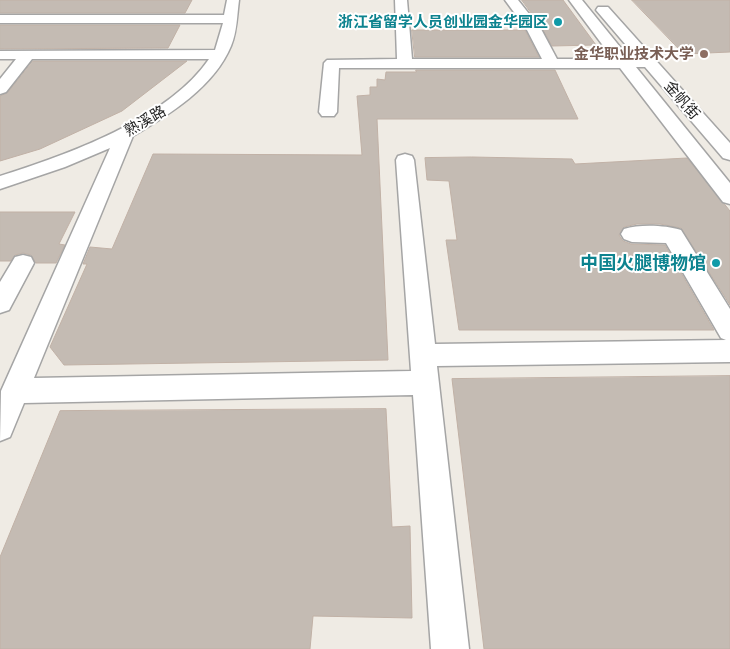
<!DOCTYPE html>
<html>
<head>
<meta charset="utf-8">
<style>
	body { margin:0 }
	canvas { display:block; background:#efebe4 }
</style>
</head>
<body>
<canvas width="730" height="649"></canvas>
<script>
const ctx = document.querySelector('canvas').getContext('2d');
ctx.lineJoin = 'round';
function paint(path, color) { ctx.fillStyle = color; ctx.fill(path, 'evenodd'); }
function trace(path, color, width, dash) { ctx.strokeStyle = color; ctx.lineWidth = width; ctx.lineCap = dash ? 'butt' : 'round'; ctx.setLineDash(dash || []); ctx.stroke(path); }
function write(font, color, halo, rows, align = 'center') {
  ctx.font = font + ' Ubuntu,"Noto Sans SC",sans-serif'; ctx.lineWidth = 4; ctx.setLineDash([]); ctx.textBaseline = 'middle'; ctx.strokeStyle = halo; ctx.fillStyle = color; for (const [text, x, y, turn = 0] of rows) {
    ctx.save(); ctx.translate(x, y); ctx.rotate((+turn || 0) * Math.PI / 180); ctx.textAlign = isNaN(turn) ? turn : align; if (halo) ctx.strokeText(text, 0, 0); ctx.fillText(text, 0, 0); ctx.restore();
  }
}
const building = new Path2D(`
	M0,0H192L185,13H0Z
	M522,0H563L596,45L552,46L542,28Z
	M632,0H730V52L684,54Z
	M0,25H180L168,48L0,49Z
	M412,30H525L539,57H415Z
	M33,61H187L122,111L40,149L0,161V96L7,93Z
	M416,70H555L578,119H377L388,360L64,365L50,347L87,264H83L90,247L112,249L153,154L362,155L357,96L370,95V87H377V79L385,80L386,72H416Z
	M472,157L572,159L575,164L687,158L730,211V305L681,228L660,224H637L624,227L619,235L623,241L631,244L665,245L714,330H459L446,240H457L449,181L427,180L425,158Z
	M0,212H75L59,244L65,245L56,263H36L31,255L23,253L15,255L11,261H0Z
	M730,376V649H484L452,379Z
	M386,409L392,527L410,526L412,618L313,616L310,649H0V557L60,411Z`);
const minor = new Path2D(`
	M227,0H239C237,15 237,32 231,46C214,87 170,114 133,136L34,378L411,371L396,160L398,156L405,154L412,156L414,160L435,344L726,340L721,338L666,243L632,242L624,239L621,234L624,229C640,224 665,225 681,230L730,309V362L437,366L469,649H431L413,395L24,403L10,437L0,441L1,391L110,148L65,167L0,189V176C67,155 168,119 209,59H32L6,92L0,94V79L16,59H0V51L215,50L223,23H0V15H224Z
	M395,0H407L412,59H542L527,30L505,0H518L541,29L557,59H613L569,0H582L629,58H637L596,10L598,7H608L730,143V160L723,158L645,67H636L730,183V204L723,202L620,68H339L337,112L334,116H322L319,112L324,63L327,60L397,59Z
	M23,255L31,257L34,263L9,310L0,313V282L15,257Z`);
const markers = [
	[558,22,5,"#0f9aa8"],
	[704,54,5,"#8d6e63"],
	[716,263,5,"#0f9aa8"]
];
const farCulturenames = [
	["浙江省留学人员创业园金华园区",548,22]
];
const farEducationnames = [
	["金华职业技术大学",694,54]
];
const farStreetnames = [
	["金帆街",682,100,49],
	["熟溪路",145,121,-30]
];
const cultureNames = [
	["中国火腿博物馆",706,263]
];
paint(building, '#c4bbb3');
trace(building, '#c1b1a6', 1);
trace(minor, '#a5a5a5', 3);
paint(minor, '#fff');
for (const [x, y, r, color] of markers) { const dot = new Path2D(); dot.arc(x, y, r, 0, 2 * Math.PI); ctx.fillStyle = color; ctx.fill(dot); trace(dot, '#fff', 2); }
write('bold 15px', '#0d838f', '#fff', farCulturenames, 'right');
write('bold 15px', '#785e54', '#fff', farEducationnames, 'right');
write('15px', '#1e1e1e', '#fff', farStreetnames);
write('bold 18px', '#0d838f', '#fff', cultureNames, 'right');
</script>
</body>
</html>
